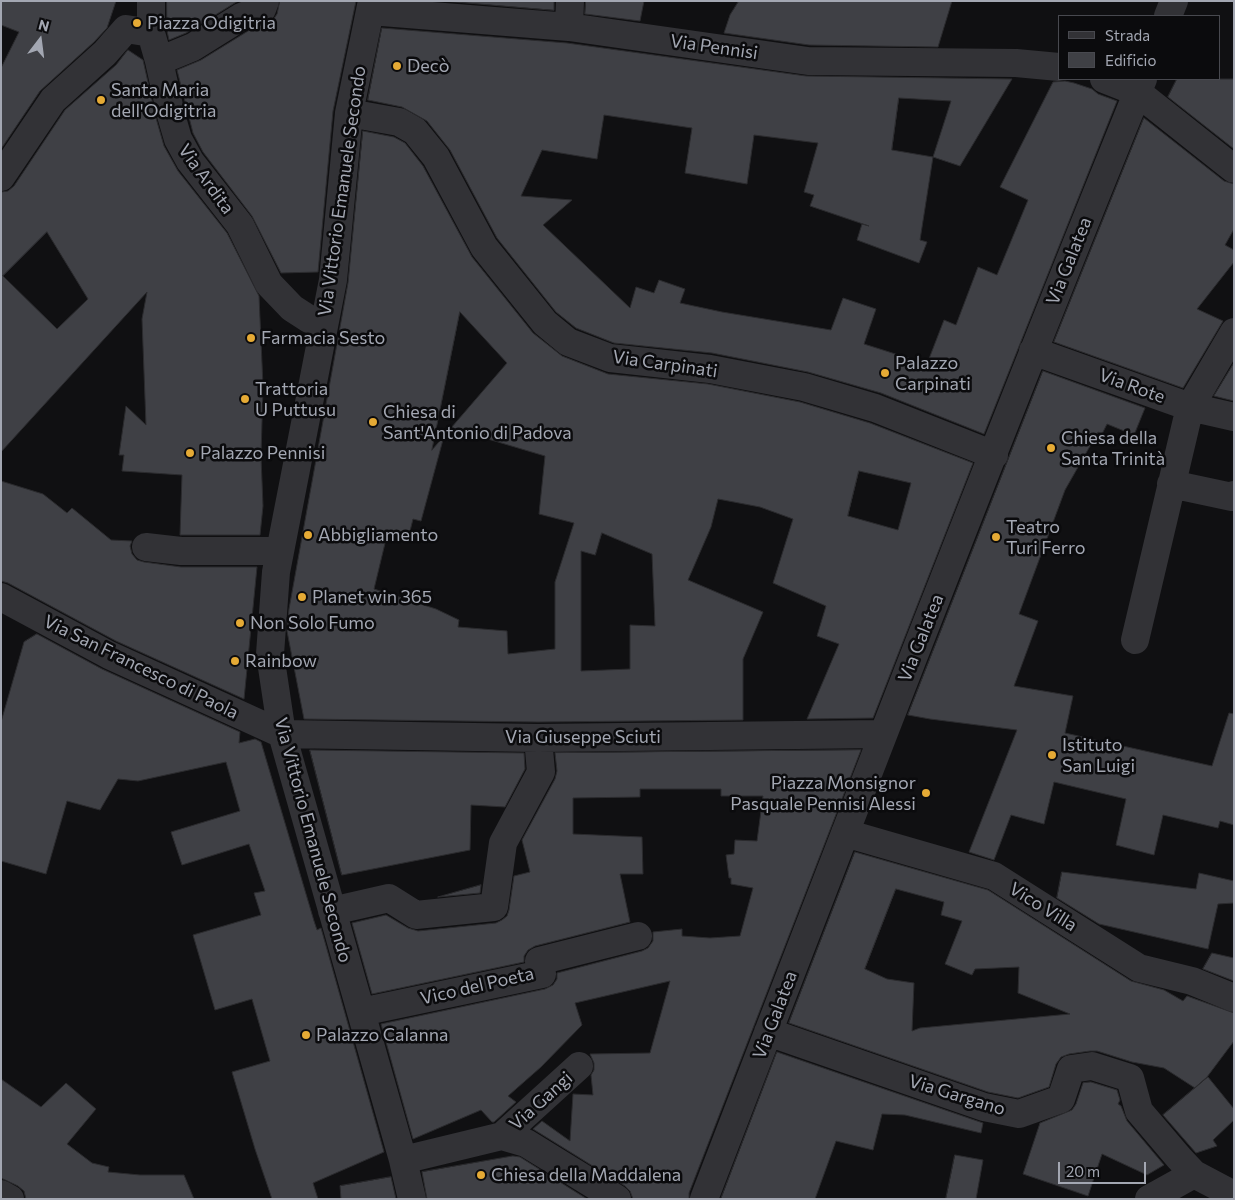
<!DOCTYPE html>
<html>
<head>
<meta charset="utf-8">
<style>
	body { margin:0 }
	#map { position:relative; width:1235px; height:1200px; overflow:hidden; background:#101012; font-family:Commissioner,sans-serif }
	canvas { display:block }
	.frame { position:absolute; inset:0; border:2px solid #a3a7b2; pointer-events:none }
	.legend { position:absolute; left:1058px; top:15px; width:162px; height:65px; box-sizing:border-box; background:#0b0b0d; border:1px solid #48494f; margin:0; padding:6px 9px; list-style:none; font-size:15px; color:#a3a7b2 }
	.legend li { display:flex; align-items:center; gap:10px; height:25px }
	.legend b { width:25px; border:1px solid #48494f }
	.north { position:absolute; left:15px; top:15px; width:50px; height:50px; -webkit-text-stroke:4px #0b0b0d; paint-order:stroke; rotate:15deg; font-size:14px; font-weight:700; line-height:20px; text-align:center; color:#a3a7b2 }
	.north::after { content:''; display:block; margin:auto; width:18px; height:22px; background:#a3a7b2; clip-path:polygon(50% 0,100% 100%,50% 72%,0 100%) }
	.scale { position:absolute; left:1058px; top:1162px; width:88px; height:22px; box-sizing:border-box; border:2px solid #a3a7b2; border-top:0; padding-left:6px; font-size:15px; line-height:18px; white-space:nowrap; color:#a3a7b2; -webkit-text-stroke:4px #0b0b0d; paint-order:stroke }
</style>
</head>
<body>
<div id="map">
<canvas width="1235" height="1200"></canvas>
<div class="frame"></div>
<ul class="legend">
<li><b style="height:6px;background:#323236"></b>Strada</li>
<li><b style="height:14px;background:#3f4045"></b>Edificio</li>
</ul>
<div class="north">N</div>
<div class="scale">20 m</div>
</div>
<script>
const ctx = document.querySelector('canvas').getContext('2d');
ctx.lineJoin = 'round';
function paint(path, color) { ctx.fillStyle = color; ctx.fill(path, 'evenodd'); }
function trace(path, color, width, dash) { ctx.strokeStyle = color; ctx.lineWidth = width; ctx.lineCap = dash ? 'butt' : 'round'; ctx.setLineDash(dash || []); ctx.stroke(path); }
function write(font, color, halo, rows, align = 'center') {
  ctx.font = font + ' Commissioner,sans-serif'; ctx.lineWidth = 5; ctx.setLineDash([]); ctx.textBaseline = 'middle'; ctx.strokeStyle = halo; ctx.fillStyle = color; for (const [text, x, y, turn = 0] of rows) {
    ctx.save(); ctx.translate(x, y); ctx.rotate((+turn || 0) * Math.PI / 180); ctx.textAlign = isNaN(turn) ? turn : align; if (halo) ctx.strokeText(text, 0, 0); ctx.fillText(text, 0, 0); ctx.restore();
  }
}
const building = new Path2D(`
	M1,1H116L107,28L94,42L40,91L1,149V68L19,32L1,25Z
	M167,1H238L186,33L169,40L167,31Z
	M280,1H356L333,111L318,272L281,273L252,216L203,152L193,133L177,70L201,60L248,31L273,20L277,14Z
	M444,1H554V10Z
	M586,1H644L640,21L585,14Z
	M739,1H952L938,47L809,45L724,33L730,15Z
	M382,28L567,43L806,76L1012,79L960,166L933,157L920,240L927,242L919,263L857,240L862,224L869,226L810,206L814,195L804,192L818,143L754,135L747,184L685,173L692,128L604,115L597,159L542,150L521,196L572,200L543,225L630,308L636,287L654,293L659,280L685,289L680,303L722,312L831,330L843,298L876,309L864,344L927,364L944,320L956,325L978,267L997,275L1028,200L1000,187L1053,82L1065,81L1074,83L1092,89L1098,94L1117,101L984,434L881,393L808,372L712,353L614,343L576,328L556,312L497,238L450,150L427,121L402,107L368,100ZM899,98L951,101L933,157L892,150Z
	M128,50L143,60L156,118L164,146L178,171L227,233L259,296L263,386L261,457L263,506L260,535H180L182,475L122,471L124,455H119L126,406L146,425L142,319L147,292L1,452V192L8,191L14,186L65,110L116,65ZM47,232L88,299L57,329L3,276Z
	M1177,79H1234V149L1168,97Z
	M1144,118L1224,181L1234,184V229L1225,245L1234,250V262L1197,309L1223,321L1183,388L1054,342Z
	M363,131L394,137L405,143L423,166L472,257L533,333L562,356L608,374L708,384L800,402L870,423L973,463L873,718L807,719L839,644L817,636L826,606L773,583L793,519L760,507L718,499L711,527L688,580L763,612L743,659V720L538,722L304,719L287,631L289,609L348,283ZM460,312L507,363L451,428L545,456L539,514L574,523L555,582V649L508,654L507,631L458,627L459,620L436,609L374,589L387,535L408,539L413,519L421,521L444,436L432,450ZM859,471L911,483L898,530L848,516ZM602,533L652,554L655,626L630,625V669L581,671V551L595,555Z
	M1234,363V401L1214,396Z
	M1043,371L1145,408L1134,435L1107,424L1102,434L1098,432L1065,490L1019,614L1038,621L1014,686L1073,696L1065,733L1212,766L1229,713L1234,714V825L1220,821L1218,828L1163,815L1154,855L1116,845L1126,799L1054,782L1044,824L1011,815L994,860L969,852L1017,730L930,719L908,715Z
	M1,481L43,494L67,513L72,508L111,540L132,541L130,546L132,554L137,560L144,562L181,567H257L244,699L116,641L8,583L1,581Z
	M37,634L102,669L240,732L239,743L255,739L261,742L314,921L317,930L321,928L384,1152L313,1183L318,1199H272L255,1149L232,1072L270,1061L252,999L215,1010L193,935L261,915L254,893L265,891L249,844L182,865L171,832L240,811L226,762L138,781L118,779L100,810L67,801L46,874L1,861V722L24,642Z
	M310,750L524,753L525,769L505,807L471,805L470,850L342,875Z
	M861,750L689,1193V1199H633L630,1191L625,1186L533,1129L542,1121L570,1141L573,1094L593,1095L591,1075L594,1070V1063L590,1054L650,1053L670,981L575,1003L582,1025L541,1067L508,1096L516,1102L494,1122H492L481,1110L413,1139L381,1024L545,989L553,985L557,979V973L642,951L648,948L653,941V932L682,929V936L710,938L740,936L753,888L731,884V878H729L726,855L734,854L735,840L757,841L763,796H721V789H640V797L573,798V834L642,837L643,874H620L630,922L535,946L528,950L524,956V962L372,994L352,923L386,915L408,928L418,931L496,923L502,920L507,916L509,910L514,876L530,872L522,840L555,779L557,771L555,753Z
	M855,852L988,890L1131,981L1164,990L1183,1001L1187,996L1234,1013V1041L1207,1077L1195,1088L1164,1068L1132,1062L1097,1051H1090L1069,1054L1061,1057L1056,1064L1049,1087L1018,1098L988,1092L789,1023ZM896,889L944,902L941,915L962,921L945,964L972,975L975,969L1019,967L1018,993L1070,1014L920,1028L912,1031L914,983L887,979L865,969Z
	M1062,872L1196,889L1199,873L1234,881V903L1218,904L1208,949L1099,924L1057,898Z
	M481,885L480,893L438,897Z
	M1212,953L1234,958V981L1203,969Z
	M777,1052L983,1123L981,1133L905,1115L882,1114L873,1150L836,1141L815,1199H721Z
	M1208,1077L1234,1109V1120L1213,1140L1217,1146L1196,1153L1163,1115Z
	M1,1079L41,1107L66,1083L96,1109L67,1144L92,1163L109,1167L108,1172L140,1175H184L194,1199H26L24,1191L18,1186L1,1178Z
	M1091,1082L1117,1090L1120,1100L1118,1104L1121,1106L1127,1121L1164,1165L1147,1175L1102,1154L1088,1196L1023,1174L1040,1123L1072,1110L1076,1104L1083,1083Z
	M955,1155L983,1160L976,1199H946Z
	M513,1156L520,1157L587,1199H427L422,1172Z
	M391,1177L396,1199H341L340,1186Z`);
const minor = new Path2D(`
	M151,1V33L159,61L171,115L178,139L190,161L240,225L269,284L292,308L309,319L323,323
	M372,1L349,113L333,280L276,572L270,654L282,734L403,1160L412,1199
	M370,11L569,27L808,61L1016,63L1059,67
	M1168,16L1174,1
	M569,27L570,1
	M159,61L193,47L241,17L262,9L265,1
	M1104,79L1137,92L1234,169
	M349,113L399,122L415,131L436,157L484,247L545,323L568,342L610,358L710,369L804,387L875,408L994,455
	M1,177L53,100L105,53L126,29L151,33
	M1033,351L1190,407L1234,417
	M1171,484L1232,497L1234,495
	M146,547L181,551H280
	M1,597L109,655L282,734L538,738L883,734
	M1135,640L1190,407L1234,332
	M845,833L994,876L1139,968L1192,981L1234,998
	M332,911L389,898L416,915L494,907L503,843L541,772L538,738
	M361,1012L542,974L539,961L638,936
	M768,1032L984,1107L1019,1114L1061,1099L1071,1069L1092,1066L1130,1078L1139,1111L1179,1158L1194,1174L1234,1195
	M502,1136L579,1066
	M403,1160L502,1136L526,1143L617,1199
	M1,1194L10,1199
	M704,1199C848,825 992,450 1143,79
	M1149,1199L1194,1174`);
const markers = [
	[137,23,5,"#e5aa35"],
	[397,66,5,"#e5aa35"],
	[101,100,5,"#e5aa35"],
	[251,338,5,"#e5aa35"],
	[885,373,5,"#e5aa35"],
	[245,399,5,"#e5aa35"],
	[373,422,5,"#e5aa35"],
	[1051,448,5,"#e5aa35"],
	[190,453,5,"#e5aa35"],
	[308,535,5,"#e5aa35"],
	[996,537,5,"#e5aa35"],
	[302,597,5,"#e5aa35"],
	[240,623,5,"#e5aa35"],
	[235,661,5,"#e5aa35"],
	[1052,755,5,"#e5aa35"],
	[926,793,5,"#e5aa35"],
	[306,1035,5,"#e5aa35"],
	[481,1175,5,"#e5aa35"]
];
const poiNames = [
	["Piazza Odigitria",147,23],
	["Decò",407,66],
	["Santa Maria",111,90],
	["dell'Odigitria",111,111],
	["Farmacia Sesto",261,338],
	["Palazzo",895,363],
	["Carpinati",895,384],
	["Trattoria",255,389],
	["U Puttusu",255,410],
	["Chiesa di",383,412],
	["Sant'Antonio di Padova",383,433],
	["Chiesa della",1061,438],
	["Santa Trinità",1061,459],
	["Palazzo Pennisi",200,453],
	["Teatro",1006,527],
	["Turi Ferro",1006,548],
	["Abbigliamento",318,535],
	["Planet win 365",312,597],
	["Non Solo Fumo",250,623],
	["Rainbow",245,661],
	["Istituto",1062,745],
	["San Luigi",1062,766],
	["Piazza Monsignor",916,783,"right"],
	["Pasquale Pennisi Alessi",916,804,"right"],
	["Palazzo Calanna",316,1035],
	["Chiesa della Maddalena",491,1175]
];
const streetNames = [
	["Via Pennisi",714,47,8],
	["Via Ardita",206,179,54],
	["Via Vittorio Emanuele Secondo",342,191,-82],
	["Via Galatea",1069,261,-68],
	["Via Carpinati",665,364,8],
	["Via Rote",1132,386,20],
	["Via Galatea",921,638,-68],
	["Via San Francesco di Paola",141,667,26],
	["Via Giuseppe Sciuti",583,737],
	["Via Vittorio Emanuele Secondo",313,840,75],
	["Vico Villa",1043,907,32],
	["Vico del Poeta",477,986,-13],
	["Via Galatea",775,1015,-69],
	["Via Gargano",957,1095,17],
	["Via Gangi",541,1101,-42]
];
paint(building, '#3f4045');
trace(building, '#2b2b2e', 1);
trace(minor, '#323236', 28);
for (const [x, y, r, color] of markers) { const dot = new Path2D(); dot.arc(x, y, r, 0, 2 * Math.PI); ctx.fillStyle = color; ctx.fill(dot); trace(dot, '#0b0b0d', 2); }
write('18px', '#a3a7b2', '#0b0b0d', poiNames, 'left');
write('18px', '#a3a7b2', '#0b0b0d', streetNames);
</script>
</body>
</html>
